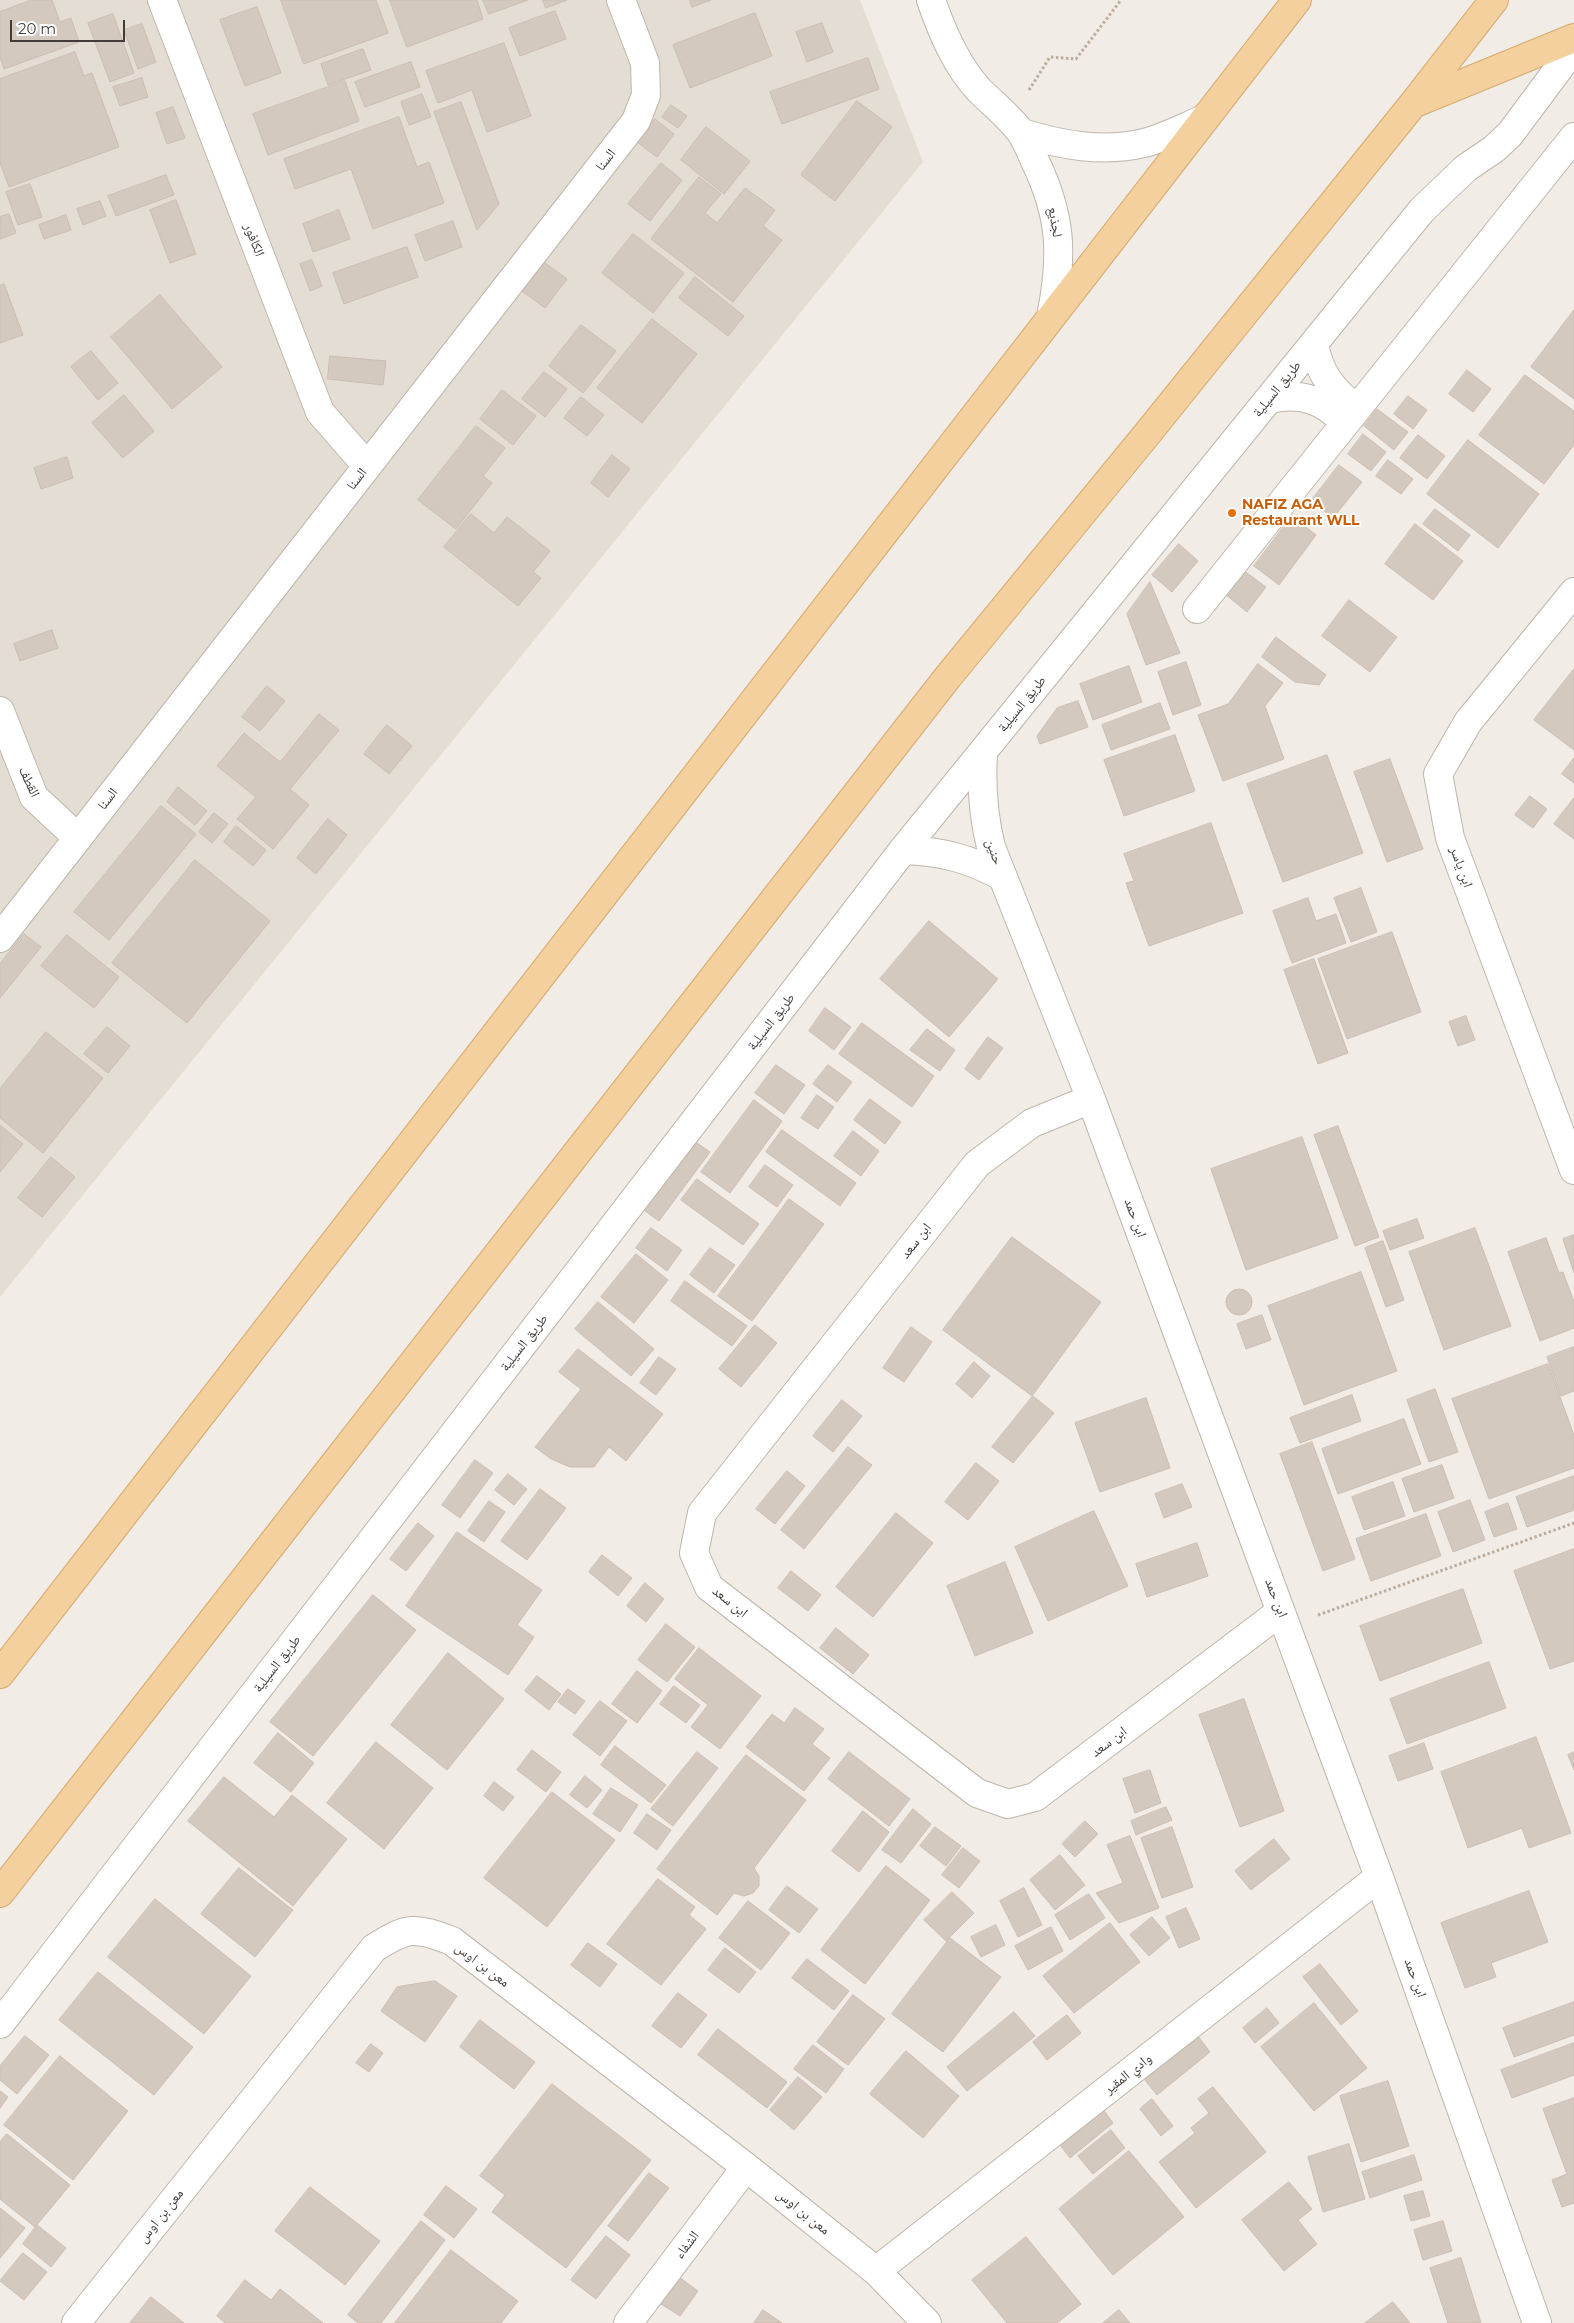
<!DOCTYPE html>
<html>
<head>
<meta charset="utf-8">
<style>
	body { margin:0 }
	#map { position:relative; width:1574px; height:2323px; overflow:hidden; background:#f1ece6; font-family:Montserrat,sans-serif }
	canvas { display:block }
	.scale { position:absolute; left:10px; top:20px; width:115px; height:22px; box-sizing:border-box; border:2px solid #433c36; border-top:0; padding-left:6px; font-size:15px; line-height:18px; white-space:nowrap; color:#433c36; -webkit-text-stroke:4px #fff; paint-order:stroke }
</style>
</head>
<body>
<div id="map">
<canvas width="1574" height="2323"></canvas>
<div class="scale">20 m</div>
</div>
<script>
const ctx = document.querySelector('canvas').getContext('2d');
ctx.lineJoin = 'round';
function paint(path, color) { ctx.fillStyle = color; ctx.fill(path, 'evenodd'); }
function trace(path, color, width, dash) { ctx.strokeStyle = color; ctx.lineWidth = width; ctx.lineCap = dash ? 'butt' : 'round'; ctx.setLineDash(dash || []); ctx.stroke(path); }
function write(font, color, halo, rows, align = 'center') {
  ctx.font = font + ' Montserrat,"Noto Naskh Arabic",sans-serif'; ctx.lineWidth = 4; ctx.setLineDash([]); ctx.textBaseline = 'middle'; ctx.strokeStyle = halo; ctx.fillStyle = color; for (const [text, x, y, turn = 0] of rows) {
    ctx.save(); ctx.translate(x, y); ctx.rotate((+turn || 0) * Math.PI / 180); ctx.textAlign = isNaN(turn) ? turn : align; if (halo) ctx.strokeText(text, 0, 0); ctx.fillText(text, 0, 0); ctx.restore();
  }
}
const residential = new Path2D(`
	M0,0H860L923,162L0,1297Z`);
const building = new Path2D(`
	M32,0H52L60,22L71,18L79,42L4,69L0,57V12Z
	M281,0H376L388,33L304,64Z
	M390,0H477L483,19L407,47Z
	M483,0H528L489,14Z
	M543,0H567L546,8Z
	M690,0H711L692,7Z
	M257,7L281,73L245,86L220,20Z
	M555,11L566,39L520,56L509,28Z
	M755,13L772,56L690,88L673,45Z
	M113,14L134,73L110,82L88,23Z
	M822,23L833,52L807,62L796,32Z
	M142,24L156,62L138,69L124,30Z
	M504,43L531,116L487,132L472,90L438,103L426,71Z
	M363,49L371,70L328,85L321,64Z
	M75,52L84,76L92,73L119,147L9,187L0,163V79Z
	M868,58L879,89L782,124L770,92Z
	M411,62L420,87L365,107L355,82Z
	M142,78L148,97L120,106L113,87Z
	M345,81L359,121L268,155L253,114Z
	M422,94L431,117L409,125L401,102Z
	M857,101L892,127L835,201L801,175Z
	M461,102L499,204L477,230L434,112Z
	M671,105L687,116L678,128L662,117Z
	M173,107L185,138L167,144L156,113Z
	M399,117L417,167L429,162L444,203L373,229L351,169L295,189L284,159Z
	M655,119L674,134L657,157L637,142Z
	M706,127L750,161L724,194L681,160Z
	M661,163L682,180L650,221L628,204Z
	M166,175L174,195L116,216L108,196Z
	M699,177L721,194L705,213L717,223L745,188L775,210L763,226L782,240L733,302L651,239Z
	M30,184L42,217L18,225L6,192Z
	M176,200L196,254L170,263L150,210Z
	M100,201L106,216L83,225L77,209Z
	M339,210L350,239L313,252L303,224Z
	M9,214L16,233L0,239V217Z
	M66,215L71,230L44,239L39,225Z
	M453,221L462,247L425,261L415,235Z
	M633,234L684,273L653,313L602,273Z
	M407,247L418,277L344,304L333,273Z
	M312,260L322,286L310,291L300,264Z
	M545,263L567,279L545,308L522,291Z
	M695,277L744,316L728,336L679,298Z
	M4,284L23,335L0,343V286Z
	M160,295L222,367L172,409L111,337Z
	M1574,310V399L1531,367Z
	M652,319L697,354L642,423L597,388Z
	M581,325L616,351L583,393L549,366Z
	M91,351L118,383L98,400L71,367Z
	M330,356L386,361L383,385L328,379Z
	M1467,370L1491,389L1473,412L1449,394Z
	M544,372L567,389L545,417L522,399Z
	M1525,375L1574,411V445L1544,484L1479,435Z
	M502,390L536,416L513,445L480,419Z
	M124,395L154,431L123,458L92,423Z
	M1408,396L1427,410L1413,429L1394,414Z
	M581,397L604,415L587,436L564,418Z
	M1377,409L1408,432L1394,450L1364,426Z
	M476,426L505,448L483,476L492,483L456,529L418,500Z
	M1363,434L1386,452L1371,471L1348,454Z
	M1418,435L1445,456L1427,479L1400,458Z
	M1468,440L1539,494L1498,548L1427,494Z
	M612,455L630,469L608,497L591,483Z
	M67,457L73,478L41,489L34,468Z
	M1388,460L1413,479L1401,494L1376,476Z
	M1339,465L1362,482L1333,518L1311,501Z
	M1435,509L1470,535L1458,551L1423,524Z
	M471,514L494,533L507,517L550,551L533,572L541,578L518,606L444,547Z
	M1292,516L1316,535L1279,585L1254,566Z
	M1415,524L1463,561L1433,600L1385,564Z
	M1179,544L1198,561L1172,592L1152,575Z
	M1243,570L1266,587L1247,612L1225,594Z
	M1150,582L1180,653L1146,665L1127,614Z
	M1349,600L1397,637L1370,672L1322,636Z
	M52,630L58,648L20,661L14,644Z
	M1276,637L1326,675L1319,685L1295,682L1262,657Z
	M1186,662L1201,705L1173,715L1158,672Z
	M1258,664L1283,683L1265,706L1284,759L1223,781L1198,715L1228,704Z
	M1129,666L1142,702L1093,720L1080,684Z
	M1574,669V750L1534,720Z
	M267,686L285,701L260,731L242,717Z
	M1078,701L1088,727L1040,744L1037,736L1057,708Z
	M1160,703L1170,729L1111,750L1102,725Z
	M319,714L339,730L290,789L309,805L273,849L237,819L256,797L217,766L244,733L280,762Z
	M387,725L412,746L389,774L364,754Z
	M1175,735L1195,791L1124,816L1104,760Z
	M1327,755L1363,853L1283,882L1247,784Z
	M1574,758V783L1562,774Z
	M1390,759L1423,849L1387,862L1354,772Z
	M178,787L207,811L195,825L167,802Z
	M1530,796L1547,809L1533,828L1515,815Z
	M1574,798V839L1554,824Z
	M161,806L196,834L109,940L74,912Z
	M214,813L228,824L212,843L199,832Z
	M328,819L347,835L316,874L297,858Z
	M1211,823L1243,913L1149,946L1126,883L1134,881L1124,854Z
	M236,826L266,850L253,866L224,842Z
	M195,860L270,921L187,1023L112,963Z
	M1361,888L1377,932L1351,942L1334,898Z
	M1308,898L1316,921L1336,914L1346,943L1292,963L1273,911Z
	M929,921L998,979L949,1037L880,979Z
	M1392,932L1421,1012L1347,1039L1318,959Z
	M24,934L41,947L0,998V964Z
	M67,935L119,977L94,1008L41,966Z
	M1314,959L1348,1053L1318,1064L1284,970Z
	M825,1008L851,1027L834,1050L809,1031Z
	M1466,1016L1475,1040L1458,1046L1449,1022Z
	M862,1023L934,1076L912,1107L839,1054Z
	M107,1027L130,1046L108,1073L84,1054Z
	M927,1029L955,1050L940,1071L910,1050Z
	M46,1032L103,1078L43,1153L0,1118V1089Z
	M988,1037L1003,1048L979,1080L965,1069Z
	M776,1065L805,1085L784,1114L755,1093Z
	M828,1065L852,1082L837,1102L813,1084Z
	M817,1095L834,1107L818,1129L801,1118Z
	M870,1099L901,1122L885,1144L854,1120Z
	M754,1100L782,1121L730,1193L701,1172Z
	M0,1125L23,1144L0,1172Z
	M1338,1126L1379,1237L1355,1246L1314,1135Z
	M782,1130L856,1183L840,1206L766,1152Z
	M853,1131L879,1151L861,1176L834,1156Z
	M1302,1137L1338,1238L1246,1270L1211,1169Z
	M691,1139L710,1152L659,1221L641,1208Z
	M51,1157L75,1177L42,1217L18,1198Z
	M765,1165L793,1185L777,1207L749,1187Z
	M697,1179L759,1224L743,1245L681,1200Z
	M789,1199L824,1224L752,1321L718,1296Z
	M1417,1219L1424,1238L1390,1250L1383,1231Z
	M651,1228L682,1250L667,1271L636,1248Z
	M1475,1228L1511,1326L1444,1350L1409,1252Z
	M1574,1235V1273L1563,1239Z
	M1012,1237L1101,1302L1032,1396L943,1330Z
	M1546,1238L1559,1273L1563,1272L1574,1302V1328L1540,1341L1508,1252Z
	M1383,1241L1404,1300L1386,1307L1365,1248Z
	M710,1248L735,1265L714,1293L690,1275Z
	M636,1254L668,1280L634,1323L601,1297Z
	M1361,1272L1397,1371L1304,1405L1268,1306Z
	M685,1281L747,1326L732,1346L671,1301Z
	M1226 1302a13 13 0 1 1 26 0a13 13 0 1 1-26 0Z
	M598,1302L654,1349L631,1376L575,1329Z
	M1262,1315L1271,1340L1246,1349L1237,1324Z
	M755,1325L777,1343L741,1387L719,1369Z
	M911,1327L932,1342L904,1382L883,1368Z
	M1574,1347V1391L1561,1396L1547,1357Z
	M578,1349L663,1414L626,1461L609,1447L594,1467H570L551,1459L535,1447L581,1389L559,1372Z
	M659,1357L676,1369L656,1395L640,1383Z
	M974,1362L990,1376L972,1398L956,1384Z
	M1548,1364L1574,1435V1468L1489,1499L1452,1399Z
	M1435,1389L1458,1452L1429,1462L1407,1400Z
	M1352,1395L1361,1421L1300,1443L1290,1418Z
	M1033,1396L1054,1413L1013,1463L992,1447Z
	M1146,1398L1170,1468L1100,1492L1075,1423Z
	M842,1400L862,1416L833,1452L813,1436Z
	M1404,1419L1421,1464L1338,1494L1322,1449Z
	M1312,1442L1355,1559L1323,1571L1280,1454Z
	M848,1447L872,1465L804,1549L781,1530Z
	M475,1460L493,1473L460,1518L442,1505Z
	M976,1463L999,1481L968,1520L945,1502Z
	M1442,1465L1454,1498L1414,1512L1402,1479Z
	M787,1471L805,1486L775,1524L756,1509Z
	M508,1474L527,1489L514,1505L495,1490Z
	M1574,1476V1510L1527,1527L1516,1497Z
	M1393,1482L1405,1516L1364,1530L1352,1497Z
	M1182,1484L1192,1507L1164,1518L1155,1494Z
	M540,1489L566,1508L527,1560L501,1541Z
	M1470,1500L1485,1540L1453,1552L1438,1512Z
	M489,1501L505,1512L484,1542L468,1531Z
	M1508,1503L1517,1529L1494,1537L1485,1512Z
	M1094,1511L1128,1586L1048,1621L1015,1547Z
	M896,1513L933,1543L873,1617L836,1587Z
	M1426,1514L1441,1556L1371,1581L1356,1539Z
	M418,1523L434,1536L406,1571L390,1559Z
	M457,1532L542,1590L517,1625L534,1637L508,1675L406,1606Z
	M1197,1543L1208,1576L1147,1597L1136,1564Z
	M1574,1549V1661L1550,1669L1514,1571Z
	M602,1555L632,1578L618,1596L589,1572Z
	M1005,1562L1033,1633L975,1656L947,1586Z
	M791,1571L821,1595L808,1611L778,1588Z
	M645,1583L664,1599L646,1622L627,1606Z
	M1463,1589L1482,1643L1380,1681L1360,1626Z
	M373,1595L416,1630L313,1756L270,1722Z
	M666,1624L695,1647L667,1682L638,1660Z
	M836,1628L869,1655L853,1674L820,1648Z
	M699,1648L761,1696L720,1749L691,1727L708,1705L675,1679Z
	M448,1653L504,1699L447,1770L391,1725Z
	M1489,1662L1506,1708L1407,1744L1390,1699Z
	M637,1671L662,1691L637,1723L612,1704Z
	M537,1676L561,1694L549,1710L525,1691Z
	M674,1686L700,1705L686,1723L660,1704Z
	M568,1689L585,1701L575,1714L558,1702Z
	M1244,1699L1284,1811L1240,1827L1199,1715Z
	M600,1701L627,1721L600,1756L573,1735Z
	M795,1708L824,1729L812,1744L830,1758L804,1791L746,1747L772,1714L784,1723Z
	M278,1733L314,1763L291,1792L254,1763Z
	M1536,1737L1571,1833L1529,1848L1522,1828L1468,1848L1441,1772Z
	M376,1742L433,1788L384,1849L327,1803Z
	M1424,1743L1433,1769L1398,1781L1389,1756Z
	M615,1746L666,1785L651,1803L601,1765Z
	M532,1750L561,1772L546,1792L517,1770Z
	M697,1752L718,1768L673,1826L651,1809Z
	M849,1752L910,1799L889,1826L828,1779Z
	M1574,1752V1770L1568,1755Z
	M746,1755L806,1800L754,1868L759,1876V1886L753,1893L744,1896L734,1893L717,1915L657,1869Z
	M1150,1770L1161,1803L1135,1813L1123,1779Z
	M585,1776L602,1790L587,1808L570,1795Z
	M224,1777L274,1817L292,1795L347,1839L293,1906L188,1821Z
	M494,1782L514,1797L503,1811L484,1796Z
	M611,1788L638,1805L620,1832L593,1814Z
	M552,1792L615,1840L547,1927L484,1878Z
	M1166,1807L1172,1820L1136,1835L1131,1821Z
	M913,1809L931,1824L901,1863L882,1850Z
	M863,1811L889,1832L859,1872L832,1851Z
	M647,1814L671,1830L657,1850L634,1833Z
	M1085,1821L1098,1834L1075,1857L1062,1844Z
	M935,1827L961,1846L946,1866L920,1846Z
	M1172,1827L1193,1887L1162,1898L1141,1838Z
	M1130,1836L1159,1908L1119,1923L1096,1893L1123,1883L1107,1845Z
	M1274,1839L1290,1859L1251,1890L1235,1871Z
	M963,1848L980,1861L959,1888L942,1875Z
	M1060,1855L1085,1885L1055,1910L1030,1880Z
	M886,1866L930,1900L865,1984L821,1950Z
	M239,1868L293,1910L255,1957L201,1914Z
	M658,1879L695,1907L689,1915L706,1929L661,1985L607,1944Z
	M787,1886L818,1909L799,1933L769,1910Z
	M1024,1888L1042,1925L1018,1937L1000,1901Z
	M1529,1891L1548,1942L1491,1963L1496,1977L1465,1988L1441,1923Z
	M952,1892L974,1913L946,1941L924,1920Z
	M1089,1894L1105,1918L1070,1940L1055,1915Z
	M155,1899L251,1976L204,2034L108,1957Z
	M748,1901L790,1933L761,1970L719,1938Z
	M1186,1908L1200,1939L1179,1948L1166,1917Z
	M1152,1917L1170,1938L1149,1956L1130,1935Z
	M1110,1923L1140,1962L1074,2013L1043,1976Z
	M996,1925L1005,1945L981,1957L971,1937Z
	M1051,1927L1063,1951L1028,1970L1015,1946Z
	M950,1938L1001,1977L943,2052L892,2014Z
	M588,1943L617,1964L600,1987L571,1965Z
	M725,1948L756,1972L739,1993L708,1970Z
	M807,1959L849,1991L834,2010L792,1978Z
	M1320,1964L1358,2011L1341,2025L1303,1977Z
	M98,1972L193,2047L154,2095L59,2020Z
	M435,1981L457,1996L425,2042L381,2011L397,1987Z
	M678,1993L707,2015L681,2048L652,2026Z
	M853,1995L885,2019L848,2065L817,2042Z
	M1574,2002V2035L1514,2057L1503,2028Z
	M1314,2003L1367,2068L1314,2111L1261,2047Z
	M1267,2008L1279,2023L1255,2043L1243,2028Z
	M1014,2012L1035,2036L967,2091L947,2067Z
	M1067,2015L1081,2033L1047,2060L1033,2042Z
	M480,2020L535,2062L514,2089L460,2047Z
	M718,2029L787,2082L767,2108L698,2055Z
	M1194,2031L1210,2052L1157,2095L1140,2074Z
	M25,2036L49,2055L17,2094L0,2080V2066Z
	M1574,2043V2075L1512,2098L1501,2070Z
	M371,2044L383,2053L369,2072L356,2063Z
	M813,2045L844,2069L826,2093L794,2069Z
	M906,2051L959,2096L923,2138L870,2094Z
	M60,2056L128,2111L73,2180L4,2125Z
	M798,2077L822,2097L794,2130L770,2110Z
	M1388,2081L1409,2146L1361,2162L1340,2096Z
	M552,2084L651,2160L566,2268L492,2212L505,2195L480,2176Z
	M1213,2087L1266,2152L1196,2208L1159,2162L1195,2133L1191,2128L1209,2113L1198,2099Z
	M0,2091L8,2097L0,2108Z
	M1574,2098V2203L1562,2207L1552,2180L1567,2174L1543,2109Z
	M1152,2099L1173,2126L1161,2136L1140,2109Z
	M1099,2104L1113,2123L1070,2158L1056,2140Z
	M1111,2130L1125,2148L1093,2174L1078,2156Z
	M7,2134L70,2185L35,2227L0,2199V2142Z
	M1349,2144L1365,2199L1323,2212L1308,2157Z
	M1129,2151L1184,2217L1113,2275L1059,2209Z
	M1414,2155L1422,2180L1370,2198L1362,2172Z
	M649,2173L669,2188L628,2241L608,2226Z
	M1289,2182L1312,2209L1298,2220L1317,2244L1284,2271L1242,2220Z
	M446,2186L477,2209L454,2238L424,2215Z
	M310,2187L380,2241L345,2285L275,2231Z
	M1423,2191L1430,2216L1411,2221L1404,2196Z
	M0,2208L25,2228L0,2258Z
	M421,2221L445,2240L381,2323H358L348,2315Z
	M1443,2221L1452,2251L1423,2260L1414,2230Z
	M37,2225L66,2248L51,2267L23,2244Z
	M606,2236L630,2255L596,2299L571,2280Z
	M1026,2237L1081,2304L1057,2323H1007L972,2280Z
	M451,2250L518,2301L501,2323H395Z
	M23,2253L47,2272L24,2300L0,2281Z
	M1461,2258L1481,2323H1448L1430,2268Z
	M679,2277L698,2291L680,2316L661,2304Z
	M245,2280L271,2300L280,2289L323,2323H225L217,2316Z
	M151,2297L184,2323H130Z
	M1393,2302L1410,2323H1365Z
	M763,2310L782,2323H754Z
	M1119,2310L1130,2323H1103Z`);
const path = new Path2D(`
	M1029,90L1050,57L1076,59L1121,0
	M1318,1615L1574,1523`);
const minor = new Path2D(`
	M162,0L320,412L367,466
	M931,0C942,32 956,65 979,90C993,104 1011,118 1022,134C1027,142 1031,152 1035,161C1062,217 1063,256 1051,317
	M1022,133C1061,145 1103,153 1144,143C1164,138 1183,128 1202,120
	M1314,344C1319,373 1333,392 1357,408
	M1270,399C1301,392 1324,400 1345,423
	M1574,592L1468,722L1438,774L1450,838L1574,1170
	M1197,609L1574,137
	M0,711L34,797L78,838
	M983,753C981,786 983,815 991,847L1091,1099L1379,1877L1537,2323
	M903,850C941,851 971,859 1003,877
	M0,938L636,121L646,95L645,63L621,0
	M1091,1099L1032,1123L977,1164L702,1513L694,1553L709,1587L977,1793L1008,1804L1035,1797L1280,1612
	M0,2024L903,850L1422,210L1466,168L1494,149L1510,134L1574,48
	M876,2271L1379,1877
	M76,2323L374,1948C409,1926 414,1927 452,1941L746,2167L876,2271L927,2323
	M628,2323L746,2167`);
const primary = new Path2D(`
	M1415,103L1574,38
	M0,1674L1297,0
	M0,1893L947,678L1147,434L1413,104L1494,0`);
const markers = [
	[1232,513,5,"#e8710a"]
];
const streetNames = [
	["السنا",606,160,-52],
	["لجذيع",1055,222,81],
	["الكافور",254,240,69],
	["طريق السيلية",1277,389,-51],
	["السنا",357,479,-52],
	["طريق السيلية",1022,704,-51],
	["القطف",29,782,65],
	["السنا",108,799,-52],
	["حنين",994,852,71],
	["ابن ياسر",1461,867,70],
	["طريق السيلية",771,1022,-52],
	["ابن حمد",1135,1218,70],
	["ابن سعد",916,1241,-52],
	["طريق السيلية",524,1343,-52],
	["ابن حمد",1276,1598,69],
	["ابن سعد",730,1602,39],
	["طريق السيلية",277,1664,-52],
	["ابن سعد",1109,1742,-37],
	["معن بن اوس",482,1965,37],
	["ابن حمد",1415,1978,70],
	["وادي المقير",1128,2074,-38],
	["معن بن اوس",803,2212,39],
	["معن بن اوس",161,2216,-52],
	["الشفاء",687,2245,-53]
];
const foodNames = [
	["NAFIZ AGA",1242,505],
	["Restaurant WLL",1242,521]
];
paint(residential, '#e4ddd4');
paint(building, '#d4c9bf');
trace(building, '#cbbdb1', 1);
trace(minor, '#beb6ac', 30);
trace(primary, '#d6aa6f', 30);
trace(path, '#bbac9c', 3, [2.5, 2.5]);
trace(minor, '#fff', 28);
trace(primary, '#f3d09d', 28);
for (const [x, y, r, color] of markers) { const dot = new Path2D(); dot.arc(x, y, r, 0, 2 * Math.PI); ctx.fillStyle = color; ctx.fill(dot); trace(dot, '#fff', 2); }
write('14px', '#433c36', '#fff', streetNames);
write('bold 14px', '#c56008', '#fff', foodNames, 'left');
</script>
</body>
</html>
